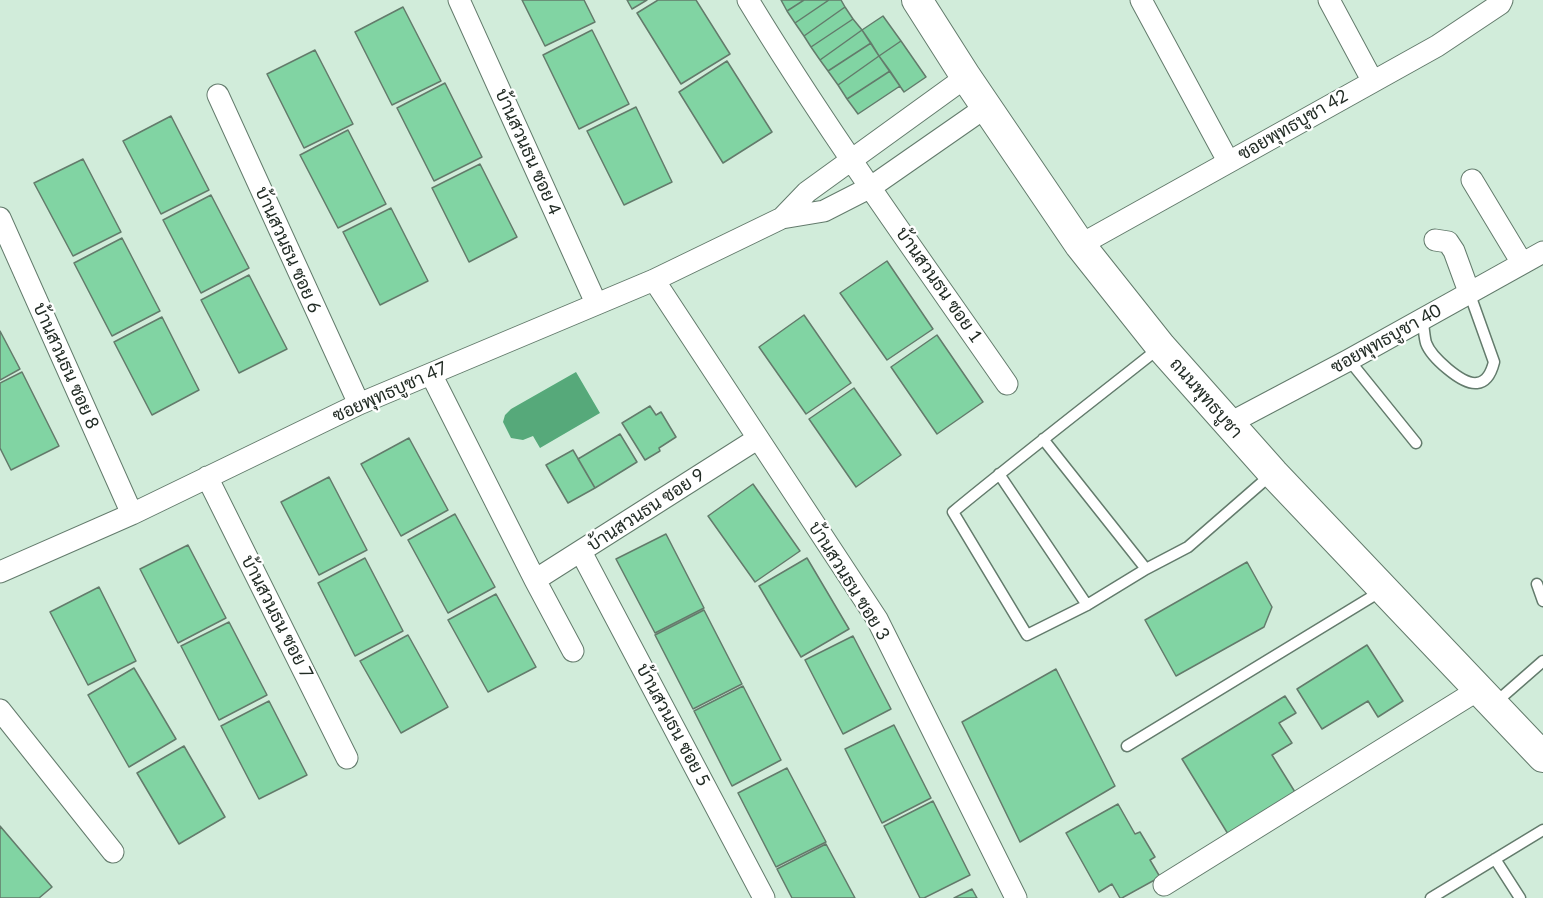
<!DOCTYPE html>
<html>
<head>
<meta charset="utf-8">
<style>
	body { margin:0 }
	canvas { display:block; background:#d1ecda }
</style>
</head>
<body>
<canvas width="1543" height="898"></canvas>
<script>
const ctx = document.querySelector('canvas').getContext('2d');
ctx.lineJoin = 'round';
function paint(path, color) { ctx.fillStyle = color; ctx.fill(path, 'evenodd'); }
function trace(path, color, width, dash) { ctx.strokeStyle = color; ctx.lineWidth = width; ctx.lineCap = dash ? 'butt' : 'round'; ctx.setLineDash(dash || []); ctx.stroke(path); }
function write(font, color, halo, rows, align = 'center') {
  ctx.font = font + ' Lato,Sarabun,sans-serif'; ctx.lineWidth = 4.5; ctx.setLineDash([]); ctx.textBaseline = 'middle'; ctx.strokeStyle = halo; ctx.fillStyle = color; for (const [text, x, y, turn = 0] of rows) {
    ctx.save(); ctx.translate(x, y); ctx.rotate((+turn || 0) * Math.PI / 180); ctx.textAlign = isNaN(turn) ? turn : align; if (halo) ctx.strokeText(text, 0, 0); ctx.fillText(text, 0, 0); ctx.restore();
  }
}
const water = new Path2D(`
	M576,372L600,413L540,448L533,436L523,440L511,438L503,422L505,415L511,409Z`);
const building = new Path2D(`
	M522,0H584L595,22L545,46Z
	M627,0H647L632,9Z
	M658,0H696L730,54L681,84L637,13Z
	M781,0H804L787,11Z
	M804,0H829L795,23L787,11Z
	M829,0H841L845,7L804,36L795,23Z
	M403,7L441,81L392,105L355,32Z
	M845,7L853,19L811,47L804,36Z
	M883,16L901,41L879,56L862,30Z
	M853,19L862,30L820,60L811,47Z
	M592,30L629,104L579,129L543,55Z
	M862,30L871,43L828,71L820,60Z
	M901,41L926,77L904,92L879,56Z
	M871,43L879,56L838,85L828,71Z
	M315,50L353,124L304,148L267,74Z
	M879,56L890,71L847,99L838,85Z
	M727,61L772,132L723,163L679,92Z
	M890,71L900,86L858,114L847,99Z
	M445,83L482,157L434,181L397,108Z
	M636,107L672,182L624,205L587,131Z
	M171,116L209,190L161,214L123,141Z
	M348,130L386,204L338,228L300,155Z
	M83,159L121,232L73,256L34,183Z
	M480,164L517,237L469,262L432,188Z
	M211,195L249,268L201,293L163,220Z
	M391,208L428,281L380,305L343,232Z
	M122,238L160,311L112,336L74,263Z
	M887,261L933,329L887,360L840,293Z
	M249,275L287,349L239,373L201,300Z
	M804,315L851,383L806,414L759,347Z
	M162,317L199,390L152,415L114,342Z
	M0,331L20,369L0,380Z
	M937,335L983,402L937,434L891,367Z
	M22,372L59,446L11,470L0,448V383Z
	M854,388L901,455L856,487L809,419Z
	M650,406L656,415L661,412L676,437L659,448L660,451L645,460L622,423Z
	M620,434L637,462L595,488L578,459Z
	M409,438L448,510L401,536L361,464Z
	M573,450L595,488L568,503L546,465Z
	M329,477L367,550L319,575L281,502Z
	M753,484L800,551L755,582L708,516Z
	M455,514L495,587L448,613L408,540Z
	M666,534L704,608L655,633L616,559Z
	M188,545L226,618L178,643L140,569Z
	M365,558L403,631L355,656L318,583Z
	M807,558L849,629L801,657L759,586Z
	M1247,562L1272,607L1264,627L1176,676L1145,620Z
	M99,587L136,661L88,685L50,612Z
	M496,594L536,667L488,692L448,620Z
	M704,610L742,684L693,709L655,635Z
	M229,622L267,695L219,720L181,646Z
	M408,635L448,707L401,733L360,661Z
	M853,636L891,709L843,734L805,660Z
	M1367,645L1403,701L1378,717L1368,701L1322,729L1297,689Z
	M134,668L176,739L129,767L88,695Z
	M1056,669L1115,786L1020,842L962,722Z
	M743,686L781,760L732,786L694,711Z
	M1285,696L1296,713L1279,723L1292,743L1272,755L1295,792L1228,834L1182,759Z
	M269,701L307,775L259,799L221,726Z
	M894,725L931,798L882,823L845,749Z
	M184,746L225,817L179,844L137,773Z
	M787,768L826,842L776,867L738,793Z
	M933,801L970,875L924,898H920L884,826Z
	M1118,804L1135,834L1140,832L1155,857L1150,860L1160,877L1122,898H1120L1112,884L1099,892L1066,833Z
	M0,826L52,887L39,898H0Z
	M826,844L855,898H792L777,869Z
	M972,889L977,898H954Z`);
const lane = new Path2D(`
	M1422,319C1424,326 1424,336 1426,343C1431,357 1462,385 1477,383C1488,382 1492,370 1494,362L1469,292
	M1349,360L1416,443
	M1043,439L1146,569L1087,605L1027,635L953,512C1021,456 1090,403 1158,349
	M999,474L1087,605
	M1146,569L1188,547L1273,473
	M1537,584L1543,601
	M1495,703L1543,661
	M1127,746L1383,590
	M1495,859L1520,898
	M1431,898L1543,830`);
const street = new Path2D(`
	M459,0L596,303
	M748,0C828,132 919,257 1007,384
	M1141,0L1228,161
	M1329,0L1372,80
	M218,95L359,404
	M1472,180L1522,263
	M0,218L132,514
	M782,218L807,192L966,77
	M1435,240L1448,242L1454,251L1469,292
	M1080,245L1437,46L1500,4L1502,0
	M654,280L877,619L1016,898
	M431,374L535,580L573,651
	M1228,424L1349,360L1543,252
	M207,477L347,758
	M581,552L764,898
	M0,572L132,514L359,404L654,280L782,218L824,211L871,187L986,107
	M535,580L757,439
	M0,710L113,852
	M1164,885L1478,690`);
const secondary = new Path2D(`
	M917,0L966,77L1080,245L1161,347L1273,473L1543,757`);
const streetNames = [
	["ซอยพุทธบูชา 42",1293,125,-30],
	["บ้านสวนธน ซอย 4",528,152,66],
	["บ้านสวนธน ซอย 6",288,250,66],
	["บ้านสวนธน ซอย 1",939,285,55],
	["ซอยพุทธบูชา 40",1386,339,-29],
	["บ้านสวนธน ซอย 8",66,366,66],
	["ซอยพุทธบูชา 47",390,392,-24],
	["ถนนพุทธบูชา",1206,398,49],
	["บ้านสวนธน ซอย 9",646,510,-33],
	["บ้านสวนธน ซอย 3",849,581,58],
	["บ้านสวนธน ซอย 7",277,617,63],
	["บ้านสวนธน ซอย 5",673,725,62]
];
paint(water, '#56a97a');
paint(building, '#81d4a3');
trace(building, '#637b6b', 1.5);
trace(lane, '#637b6c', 13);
trace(street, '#637b6c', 23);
trace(secondary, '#637b6c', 32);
trace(lane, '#fff', 10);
trace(street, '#fff', 21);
trace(secondary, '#fff', 30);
write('18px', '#222c25', '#fff', streetNames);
</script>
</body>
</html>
